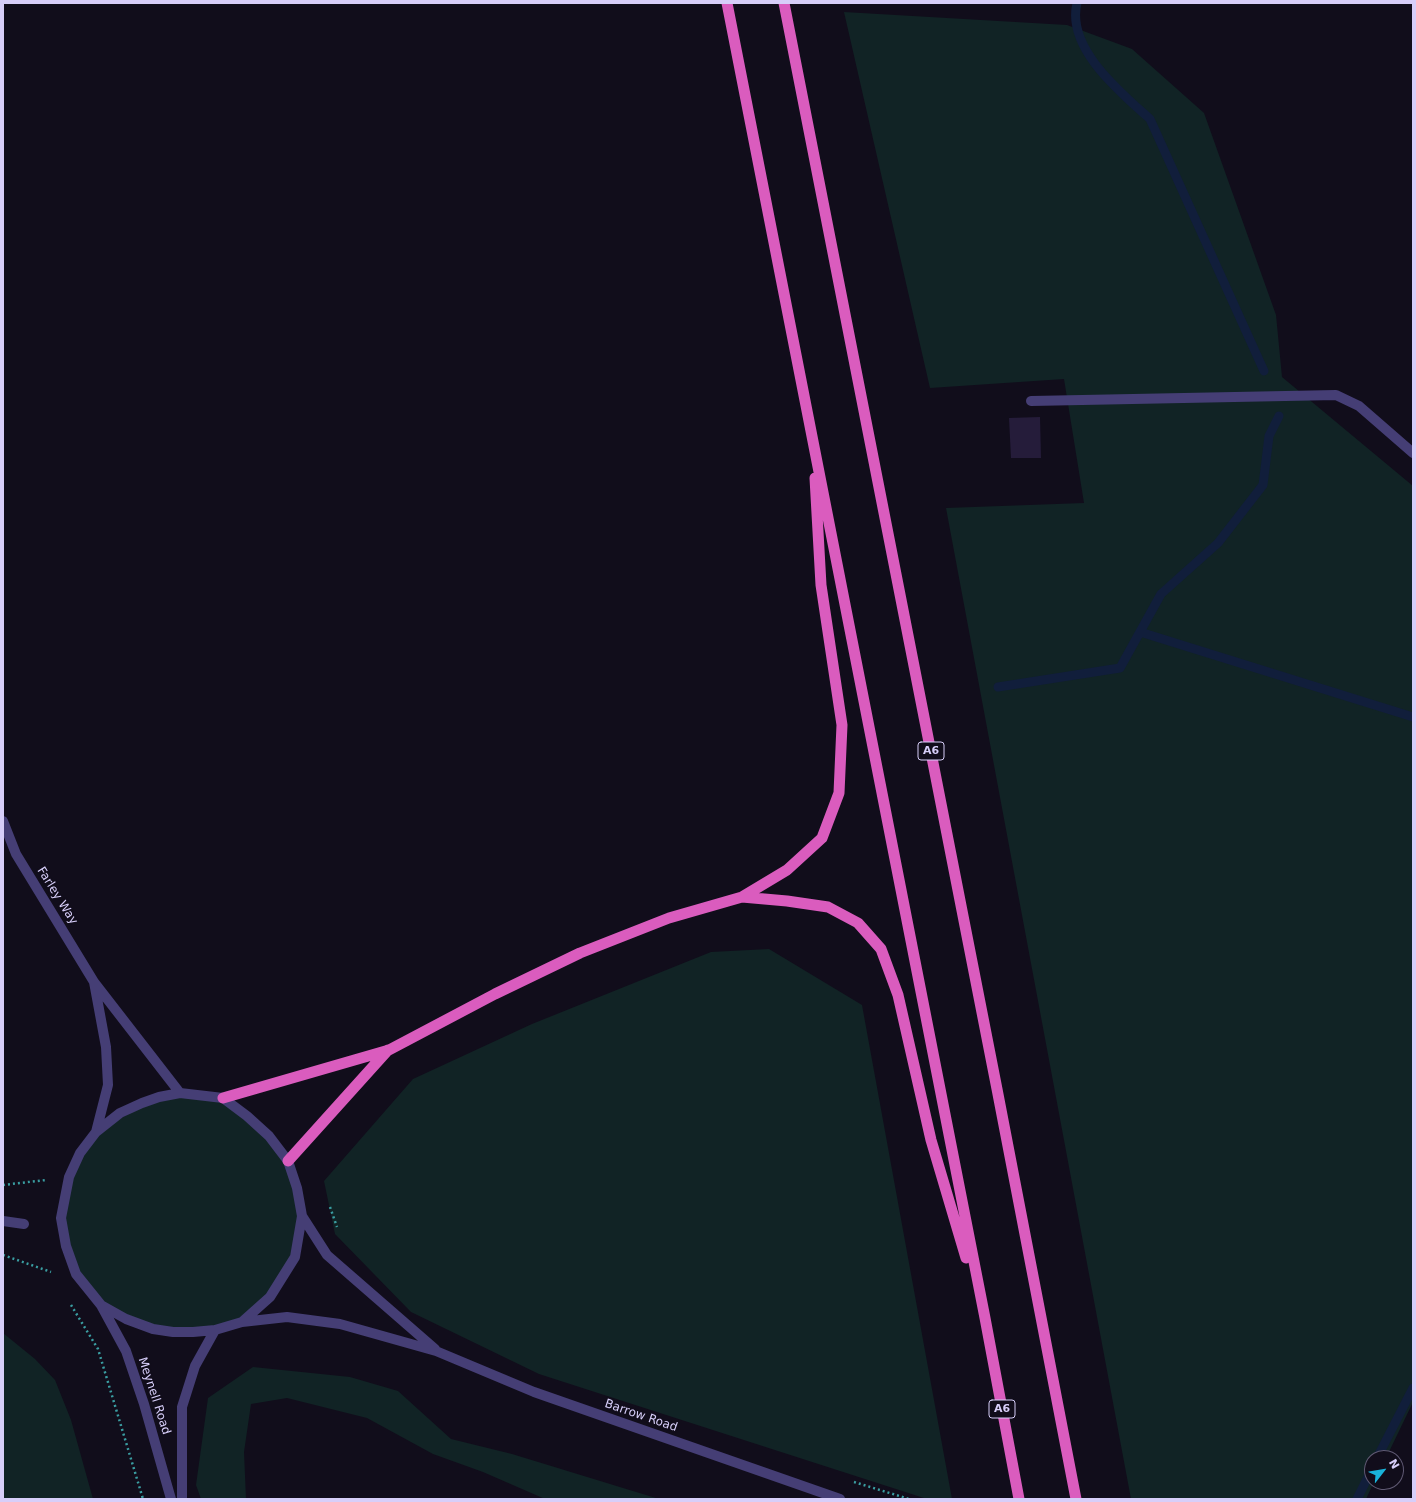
<!DOCTYPE html>
<html>
<head>
<meta charset="utf-8">
<style>
	body { margin:0 }
	#map { position:relative; width:1416px; height:1502px; overflow:hidden; background:#110d1b; font-family:"DejaVu Sans",sans-serif }
	canvas { display:block }
	.frame { position:absolute; inset:0; border:4px solid #d7cef9; pointer-events:none }
	.north { position:absolute; left:1364px; top:1450px; width:40px; height:40px; box-sizing:border-box; background:#110d1b; border:1px solid #605a74; border-radius:50%; rotate:59deg; font-size:11px; font-weight:700; line-height:16px; text-align:center; color:#d7cef9 }
	.north::after { content:''; display:block; margin:auto; width:14px; height:18px; background:#19b3da; clip-path:polygon(50% 0,100% 100%,50% 72%,0 100%) }
</style>
</head>
<body>
<div id="map">
<canvas width="1416" height="1502"></canvas>
<div class="frame"></div>
<div class="north">N</div>
</div>
<script>
const ctx = document.querySelector('canvas').getContext('2d');
ctx.lineJoin = 'round';
function paint(path, color) { ctx.fillStyle = color; ctx.fill(path, 'evenodd'); }
function trace(path, color, width, dash) { ctx.strokeStyle = color; ctx.lineWidth = width; ctx.lineCap = dash ? 'butt' : 'round'; ctx.setLineDash(dash || []); ctx.stroke(path); }
function write(font, color, halo, rows, align = 'center') {
  ctx.font = font + ' "DejaVu Sans",sans-serif'; ctx.lineWidth = 3.5; ctx.setLineDash([]); ctx.textBaseline = 'middle'; ctx.strokeStyle = halo; ctx.fillStyle = color; for (const [text, x, y, turn = 0] of rows) {
    ctx.save(); ctx.translate(x, y); ctx.rotate((+turn || 0) * Math.PI / 180); ctx.textAlign = isNaN(turn) ? turn : align; if (halo) ctx.strokeText(text, 0, 0); ctx.fillText(text, 0, 0); ctx.restore();
  }
}
const green = new Path2D(`
	M844,12L1067,25L1132,49L1204,113L1276,315L1282,377L1413,486V1402L1386,1458H1372V1482H1374L1366,1499H1131L946,508L1084,503L1064,379L930,388Z
	M769,949L862,1005L952,1499H927L539,1374L411,1312L335,1234L324,1181L413,1079L532,1024L711,952Z
	M159,1097L223,1098L247,1116L288,1161L302,1216L295,1257L283,1277L242,1322L173,1332L101,1305L76,1274L61,1218L69,1177L96,1132Z
	M3,1333L35,1359L55,1380L71,1420L93,1499H3Z
	M253,1367L350,1377L398,1391L451,1439L512,1454L659,1499H545L483,1472L433,1454L367,1418L287,1398L251,1404L244,1452L246,1499H201L196,1485L208,1398Z`);
const stream = new Path2D(`
	M1077,3C1066,48 1120,92 1150,119L1264,371
	M1140,632L1413,717
	M998,687L1120,668L1161,594L1218,543L1263,485L1269,436L1279,416
	M1377,1458L1413,1388
	M1357,1499L1372,1469`);
const building = new Path2D(`
	M1040,417L1041,458H1011L1009,418Z`);
const path = new Path2D(`
	M3,1185L46,1180
	M330,1207L337,1227
	M3,1255L51,1272
	M71,1305L98,1349L143,1499
	M854,1482L909,1499`);
const service = new Path2D(`
	M1031,401L1336,395L1359,406L1413,453`);
const minor = new Path2D(`
	M3,1221L24,1224`);
const tertiary = new Path2D(`
	M3,821L16,854L94,982L180,1093
	M94,982L106,1047L108,1085L96,1132L80,1153L69,1177L61,1218L66,1246L76,1274L101,1305L126,1319L153,1329L173,1332H193L215,1330L242,1322L270,1297L295,1257L302,1216L297,1188L288,1161L269,1136L247,1116L223,1098L180,1093L159,1097L142,1103L120,1113L96,1132
	M302,1216L327,1255L435,1349
	M101,1305L126,1351L144,1404L171,1499
	M242,1322L287,1317L340,1324L436,1351L534,1392L840,1499
	M182,1499V1407L195,1366L215,1330`);
const trunk = new Path2D(`
	M727,3L985,1318L1019,1499
	M784,3L997,1089L1076,1499
	M742,897L787,901L828,907L858,923L881,949L898,995L931,1140L966,1258
	M223,1098L389,1050L495,994L580,953L669,918L742,897L787,870L822,838L839,793L842,725L821,585L815,478
	M288,1161L388,1050`);
const shields = [
	[931,751,26],
	[1002,1409,26]
];
const shieldNames = [
	["A6",931,751],
	["A6",1002,1409]
];
const streetNames = [
	["Farley Way",57,896,58],
	["Meynell Road",154,1396,72],
	["Barrow Road",641,1416,19]
];
paint(green, '#112325');
trace(stream, '#111e3b', 9);
paint(building, '#251c3a');
trace(path, '#3a9da1', 2.5, [2, 3]);
trace(service, '#453e75', 10);
trace(minor, '#453e75', 10);
trace(tertiary, '#453e75', 10);
trace(trunk, '#da5cbe', 11);
for (const [x, y, w] of shields) { const box = new Path2D(); box.roundRect(x - w / 2, y - 9, w, 18, 3); ctx.fillStyle = '#110d1b'; ctx.fill(box); trace(box, '#d7cef9', 1); }
write('bold 11px', '#d7cef9', null, shieldNames);
write('12px', '#d7cef9', '#110d1b', streetNames);
</script>
</body>
</html>
